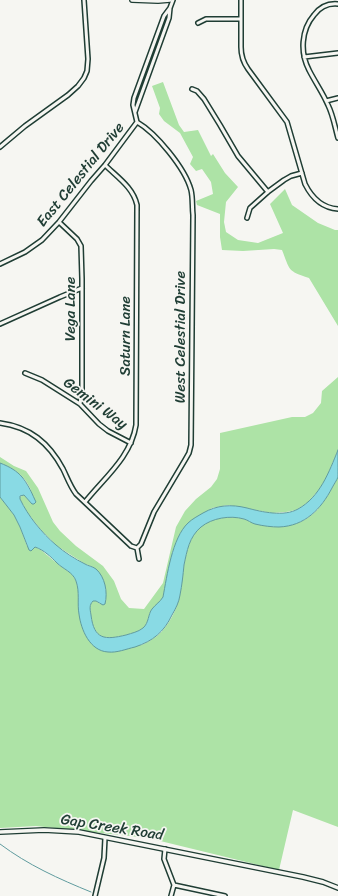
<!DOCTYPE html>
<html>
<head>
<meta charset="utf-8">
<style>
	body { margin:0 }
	canvas { display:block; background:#f6f6f2 }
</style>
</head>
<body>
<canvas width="338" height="896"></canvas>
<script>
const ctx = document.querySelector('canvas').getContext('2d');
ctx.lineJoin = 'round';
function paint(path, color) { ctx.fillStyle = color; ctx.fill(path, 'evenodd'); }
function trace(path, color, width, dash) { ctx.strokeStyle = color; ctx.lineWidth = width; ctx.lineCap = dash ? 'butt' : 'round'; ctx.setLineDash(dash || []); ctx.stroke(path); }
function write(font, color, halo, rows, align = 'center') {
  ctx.font = font + ' Sriracha,sans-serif'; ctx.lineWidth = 3.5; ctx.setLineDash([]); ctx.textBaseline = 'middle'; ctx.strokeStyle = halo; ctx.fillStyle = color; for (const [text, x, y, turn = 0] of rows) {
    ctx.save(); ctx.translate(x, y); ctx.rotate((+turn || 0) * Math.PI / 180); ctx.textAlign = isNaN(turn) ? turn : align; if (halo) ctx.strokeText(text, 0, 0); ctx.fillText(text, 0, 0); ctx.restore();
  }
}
const green = new Path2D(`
	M163,82L179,125L184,132L198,130L211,156L213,154L225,173L238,187L226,202L224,222L226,232L238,240L258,243L283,233L270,204L285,189L292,205L318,223L335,230H338V326L309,278C287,271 290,270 282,250L274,249L243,251L222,250L220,237V214L197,205L196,201L213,194L211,182L202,169L196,171L190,164L193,157L180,133L164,121L159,114L160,108L152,86Z
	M338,377V450L326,479L318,491L307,503L296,510L286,512L272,513L228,505L212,508L181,532L173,550L163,598C160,602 156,605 152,609C148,614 149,623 143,628C138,632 132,633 126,635C105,640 94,640 91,615C90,609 89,605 93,601H96L100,604L106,601V589L104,584L93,567L85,564L57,546L41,530L27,512L20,499V497L24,495L32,504H34C33,499 32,493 30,488C24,475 13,468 0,463V457L14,466L26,471L38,488L53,522L60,531L76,546L103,566L114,581L121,599L129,608L144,609L163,583L176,527L185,511L196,499L211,487L217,479L220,469V433L292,417H305L313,413L321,403L322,391Z
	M338,477V827L293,810L279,870L148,838L36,826L0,828V497L14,515L20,527L27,546L33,548L35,547L41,550L59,565L72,574L76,581L78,589L79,614L85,634C99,637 114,640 129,643C132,643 138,645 141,645C145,644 154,638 157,636C169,626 177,609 180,595C185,570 182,538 206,523C217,517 233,516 244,519C248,520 252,523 256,524C277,529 302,527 317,510C326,500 332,488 338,477Z`);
const water = new Path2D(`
	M338,450C338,457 338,471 338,477C337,480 334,484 332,488C321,509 305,526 279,527C272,527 263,526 255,524C251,523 248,520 244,519C230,515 212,518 201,527C189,537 187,551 184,565C183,575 182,585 180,595C179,602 176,608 172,615C164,632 153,641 135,647C126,649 117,653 108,652C90,651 81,630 79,614C77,604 80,592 76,581C73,572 63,569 57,563C51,557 44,550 35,547L31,551L29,550L20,527L14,515L0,497V463C21,471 26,480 35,500L36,502L34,504H32L24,495L20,496V499C28,516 42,533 56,545C64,552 75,559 85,564C88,566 92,566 96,569C105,577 108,592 105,604L103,605L96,601H93C89,605 90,609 91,615C94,640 105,640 126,635C132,633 138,632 143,628C149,623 148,614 152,609C156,604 160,602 163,597C167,576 172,538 188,523C192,519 198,516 203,513C217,505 231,504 247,508C262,512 284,517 298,509C320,497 329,472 338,450Z`);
const stream = new Path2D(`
	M0,844C28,865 59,879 91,892`);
const minor = new Path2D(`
	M241,0V47C241,55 243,62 248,69L287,122L305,184C312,198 322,208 338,209
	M338,4C328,3 320,7 314,15C301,30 300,53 309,70C315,82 323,93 328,105C333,115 335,127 338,138
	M198,23L206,19H241
	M304,57L338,53
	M192,89L197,91L204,99L220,125L238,156L268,192
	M326,101L338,98
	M135,112L169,18L170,8L173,0
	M137,122C156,133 185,168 191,190C193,198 192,207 193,215L191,445L189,453L185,460L154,512L141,544L137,548
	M137,122L133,105L134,98L164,16L170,8
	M0,147L25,126L68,95L78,86L84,78L87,71L88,59L84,0
	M247,218L250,208L269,191L284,180L291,176L302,173
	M59,222L77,239L81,246L82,279V391L80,404
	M0,264L25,252L42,240L59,222L91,181L105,165L137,122
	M0,324L60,297L82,288
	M25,373L42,380L80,404L99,424L108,431L131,443
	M0,423C30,427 49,443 63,469C67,477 70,486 76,494L131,546L137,548
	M85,502C104,478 131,457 136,425L137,205C133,187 117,177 105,165
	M137,548L139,559
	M165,849L164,859L174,885L171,896
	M174,885L225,896
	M95,896L104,858L105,838`);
const tertiary = new Path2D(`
	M132,0L158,1L170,0
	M0,832L44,830L79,832L303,877L323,882L338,888`);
const streetNames = [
	["East Celestial Drive",81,175,-51],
	["Vega Lane",71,309,-90],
	["Saturn Lane",126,336,-90],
	["West Celestial Drive",181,337,-90],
	["Gemini Way",95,404,37],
	["Gap Creek Road",112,828,9]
];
paint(green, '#ade3a6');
paint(water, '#89dae4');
trace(water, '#5f9b9e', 1);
trace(stream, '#5f9b9e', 1);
trace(minor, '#1f3d34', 6);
trace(tertiary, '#1f3d34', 6);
trace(minor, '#f6f6f2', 3);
trace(tertiary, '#f6f6f2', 3.5);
write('15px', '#1f3d34', '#f6f6f2', streetNames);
</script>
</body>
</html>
